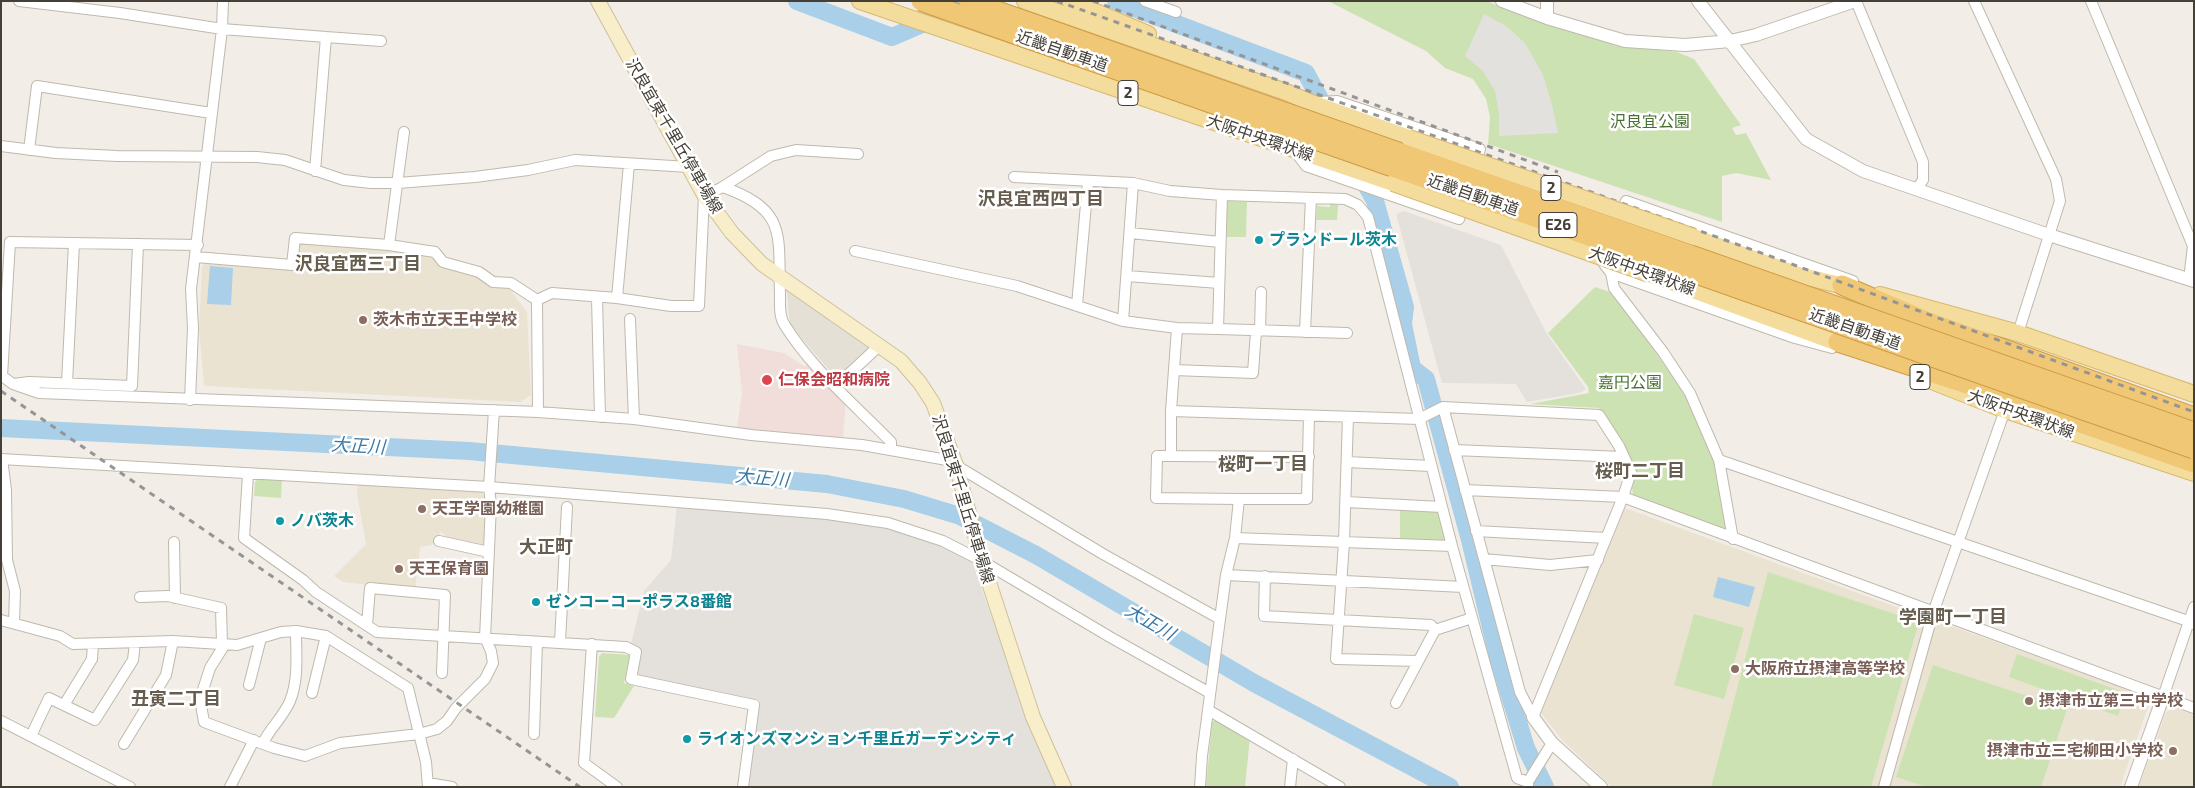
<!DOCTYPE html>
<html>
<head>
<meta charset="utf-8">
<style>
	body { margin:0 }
	#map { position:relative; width:2195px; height:788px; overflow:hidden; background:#f2eee7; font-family:"Exo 2",sans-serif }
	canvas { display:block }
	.frame { position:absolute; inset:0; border:2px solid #443f37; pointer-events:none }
</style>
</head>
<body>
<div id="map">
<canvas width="2195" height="788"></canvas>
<div class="frame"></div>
</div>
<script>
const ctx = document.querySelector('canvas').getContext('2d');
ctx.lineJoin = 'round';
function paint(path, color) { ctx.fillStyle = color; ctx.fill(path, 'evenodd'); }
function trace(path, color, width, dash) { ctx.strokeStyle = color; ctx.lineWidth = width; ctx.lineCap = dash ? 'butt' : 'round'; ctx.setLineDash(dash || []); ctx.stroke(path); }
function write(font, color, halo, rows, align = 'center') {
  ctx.font = font + ' "Exo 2","Noto Sans JP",sans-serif'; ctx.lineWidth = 5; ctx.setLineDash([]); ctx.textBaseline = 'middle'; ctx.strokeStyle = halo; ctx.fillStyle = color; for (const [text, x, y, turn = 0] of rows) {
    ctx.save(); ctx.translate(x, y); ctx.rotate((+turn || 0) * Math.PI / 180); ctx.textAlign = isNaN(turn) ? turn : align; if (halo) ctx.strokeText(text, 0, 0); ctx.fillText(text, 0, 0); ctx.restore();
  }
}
const residential = new Path2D(`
	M784,285L872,347L837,379L790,325L787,294Z`);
const industrial = new Path2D(`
	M1404,211L1501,245L1547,334L1586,389L1579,393L1527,402L1516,384L1442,383L1396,214Z
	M677,505L827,518L887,527L942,546L971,558L1027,718L1056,787H748L759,700L636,675L641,649L631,644L644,591L671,560Z`);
const education = new Path2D(`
	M302,241L386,248L432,256L441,266L479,277L490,286L509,288L527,312L531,395L520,402L204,386L199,329L202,266L207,262L296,268L298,246Z
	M358,483L477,490L482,493L485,499L486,541L483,545L447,537L441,532L432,545L420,547L415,590L343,582L334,576L366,544L357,494Z
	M1625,508L1921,616L1924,625L1880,787H1612L1563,741L1540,712Z
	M1943,623L2143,695L2148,707L2120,787H1888L1933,628Z
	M2176,708L2194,715V787H2139L2166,712Z`);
const medical = new Path2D(`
	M737,344L784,353L804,366L808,365L846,400L843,438L737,428L742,393Z`);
const green = new Path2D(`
	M1328,1H1486L1543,23L1626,46L1677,52L1694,59L1741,125L1732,128L1736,135L1746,133L1771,180L1736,173L1722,176V222L1488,144L1490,117L1486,99L1473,79L1445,68L1426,51Z
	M1227,201L1247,202L1246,237H1227Z
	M1330,203L1338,205L1337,220H1316L1317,206L1330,207Z
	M1595,287L1613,293L1687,396L1715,463L1728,533L1633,500L1632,485L1636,472L1624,445L1599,408L1530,404L1589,393L1588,387L1548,333Z
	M260,477L282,479L281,498L254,496L255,482Z
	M1400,510L1438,512L1446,541H1400Z
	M1768,572L1919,622L1871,787H1711Z
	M1694,614L1744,628L1724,699L1674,685Z
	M602,653L630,655L624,683L634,686L614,718L595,717L599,657Z
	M2017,654L2126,693L2118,716L2009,677Z
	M1933,665L2067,709L2041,787H1926L1896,777Z
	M1216,720L1250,737L1245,787H1206L1212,722Z`);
const parking = new Path2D(`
	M1484,14L1506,26L1525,43L1543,75L1552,105L1558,133L1499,136V114L1495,91L1483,71L1465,56Z`);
const water = new Path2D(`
	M210,266L233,268L231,305L207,304Z
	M1718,577L1755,587L1749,607L1713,597Z`);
const river = new Path2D(`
	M797,1L892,37L959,8
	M1116,1L1306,73L1330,118
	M1360,174L1375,201L1405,307L1403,324L1412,368L1426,379L1470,540L1498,657L1526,748L1545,787
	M1,428L469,451L827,484L904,499L960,516L1036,555L1254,683L1450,787`);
const minor = new Path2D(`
	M19,1L120,13L222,29L326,37
	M1145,1L1176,12
	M1856,1L1923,162V180L1916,190
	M1974,1L2056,179L2060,201L2018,333
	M2091,1L2193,246L2189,280
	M1320,102L1337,101L1480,149L1475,166
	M1,146L56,153L117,156L257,157L285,160L344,180L371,183H398L475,177L528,170L575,160L689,167
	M29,150L37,86L211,113
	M1294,150L1306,166L1459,219L1464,204
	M315,171L326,37L381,41
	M1014,177L1133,183L1170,191L1222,195L1218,329L1177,328L1123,321L1133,183
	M723,187C788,210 778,235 780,294C780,304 779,316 784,324C811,368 855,405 891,442V450
	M1222,195L1345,199L1358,205L1368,217L1452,546L1517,778L1528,782
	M1620,216L1626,201L1853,281
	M1130,233L1220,242
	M198,245L10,242L2,376L13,384L39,393L538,412L634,419L751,435L862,445L947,460L1103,554L1220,619
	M389,245L404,132
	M855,251L1017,286L1123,321
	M1607,256L1604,264L1611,273L1795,338L1832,348
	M196,257L292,265L295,238L389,245L435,252L443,262L479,272L493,282L511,283L537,300L538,412
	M1611,273L1614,288L1663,352L1690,393L1719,460L1733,539
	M1127,276L1219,283
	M597,298L600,417
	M617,298L629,164
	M537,300L552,293L617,298L671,306H699L704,195L721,188L771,156L796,150L858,154
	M1077,305L1088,182
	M630,319L634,419
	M1177,328L1171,411V456H1157L1156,498L1239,499L1235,538L1226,575L1220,619L1202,756L1200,787
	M1218,329L1347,333
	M1260,331L1261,292
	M1305,332L1311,198
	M1174,370L1253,373L1256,331
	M67,383L74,243
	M14,384L29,382L132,386L138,244
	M836,386L880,345
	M190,400L193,328L191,289L222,29L223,1
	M1443,407L1520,692L1533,717
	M1171,411L1419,419L1443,407L1599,415L1619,446L1631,472L1623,497L1533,717
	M1348,417L1344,542L1336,659L1418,661
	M1454,450L1623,457
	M1171,456L1309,457
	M1,459L489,487L827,514L888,523L943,541L982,561L1110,637L1210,693
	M2,459L6,490L7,560L15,591L14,623
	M1719,460L2188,621
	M1347,462L1431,466
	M248,474L244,538L303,580L316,592L377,632L626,647L636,652L631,679L754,705L743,787
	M1465,490L1623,497L2194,708
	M1239,499H1307L1309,416
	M1346,502L1442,507
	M1476,531L1606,538
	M1235,538L1452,546
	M439,541L489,552
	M174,542L175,598
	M1484,559L1550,565L1598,560
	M1226,575L1463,587
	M1265,576L1264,616L1431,625L1435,630
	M140,597L168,596L221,608L222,644
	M1,620L60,636L73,644L173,641L237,645L281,632L296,631L326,636L408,688L426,762L428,787
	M367,625L370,588L445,595L442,673
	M560,642L567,507
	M225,644L210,668L200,699L204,722L274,748L305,756L340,743L419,734L437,729L447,721L456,708L485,679L493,663L491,651L485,638L491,505L489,487L494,410
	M592,644L584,763L617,787
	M249,685L261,638
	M312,693L326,636
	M2163,697L2194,607
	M1396,703L1435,630L1472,618
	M64,705L92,659L93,644
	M1208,710L1340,787
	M1,721L130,787
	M534,734L537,642
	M31,736L49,698L95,720L133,660L135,643
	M263,743C270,728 284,716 290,701C299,679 296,653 296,631
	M124,744L166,675L173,641
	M428,783L452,787
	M230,787L254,740
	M1290,787L1293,759
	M1528,787V782L1552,743
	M1884,787L1933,613L2005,410`);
const tertiary = new Path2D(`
	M1502,1L1547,18L1625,41L1685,45L1730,41L1756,35L1855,1
	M1698,1L1806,139L1863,171L2049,235L2194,281
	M1547,18V1
	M2188,621L2194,623
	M1533,717L1552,743L1601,787
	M2131,787L2163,697`);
const secondary = new Path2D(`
	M598,1L704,195L732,233L762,264L901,361L920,383L933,403L956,465L982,561L1033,717L1064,787`);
const primary = new Path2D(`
	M860,1L1393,183
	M1025,1L1286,92L1309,102L1409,138
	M1070,1L1148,34
	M1694,237L1798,275L1853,288
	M1649,274L1849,347
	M1880,295L2018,333L2194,394
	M1929,380L2005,410L2194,473`);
const motorway = new Path2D(`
	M1842,285L1928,322L2194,417
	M1838,342L2016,400L2194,463`);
const rail = new Path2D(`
	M1057,1L1767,255L2194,412
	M1093,1L1558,172
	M1,391L580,787`);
const primaryBridge = new Path2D(`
	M1409,138L1694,237
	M1393,183L1649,274`);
const motorwayBridge = new Path2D(`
	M921,1L2194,449
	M969,1L2194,432`);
const markers = [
	[1259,240,5,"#0f9aa8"],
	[363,320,5,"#8d6e63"],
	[767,380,6,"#e0444e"],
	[422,509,5,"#8d6e63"],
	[280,521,5,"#0f9aa8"],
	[399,569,5,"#8d6e63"],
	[536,602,5,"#0f9aa8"],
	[1735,669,5,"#8d6e63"],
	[2029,701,5,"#8d6e63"],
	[687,739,5,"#0f9aa8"],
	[2173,751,5,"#8d6e63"]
];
const shields = [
	[1128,93,20],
	[1551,188,20],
	[1558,225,38],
	[1920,377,20]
];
const shieldNames = [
	["2",1128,93],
	["2",1551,188],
	["E26",1558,225],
	["2",1920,377]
];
const streetNames = [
	["近畿自動車道",1062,51,19],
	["沢良宜東千里丘停車場線",674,136,60],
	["大阪中央環状線",1260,138,19],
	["近畿自動車道",1473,195,19],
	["大阪中央環状線",1642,271,20],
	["近畿自動車道",1855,329,19],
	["大阪中央環状線",2021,414,20],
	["沢良宜東千里丘停車場線",963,499,73]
];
const parkNames = [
	["沢良宜公園",1650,122],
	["嘉円公園",1630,383]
];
const cultureNames = [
	["プランドール茨木",1269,240],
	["ノバ茨木",290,521],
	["ゼンコーコーポラス8番館",546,602],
	["ライオンズマンション千里丘ガーデンシティ",697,739]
];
const educationNames = [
	["茨木市立天王中学校",373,320],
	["天王学園幼稚園",432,509],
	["天王保育園",409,569],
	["大阪府立摂津高等学校",1745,669],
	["摂津市立第三中学校",2039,701],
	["摂津市立三宅柳田小学校",2163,751,"right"]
];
const healthNames = [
	["仁保会昭和病院",778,380]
];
const neighbourhoodNames = [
	["沢良宜西四丁目",1041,199],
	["沢良宜西三丁目",358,264],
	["桜町一丁目",1263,464],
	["桜町二丁目",1640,471],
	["大正町",546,547],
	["学園町一丁目",1953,617],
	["丑寅二丁目",176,699]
];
const waterNames = [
	["大正川",358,446,3],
	["大正川",762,478,5],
	["大正川",1150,622,30]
];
paint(residential, '#e5e0d6');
paint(industrial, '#e4e0dc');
paint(education, '#eae3d2');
paint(medical, '#f1dedb');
paint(green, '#cde2b3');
paint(parking, '#e3e1de');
paint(water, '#a9cfe9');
trace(river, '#a9cfe9', 18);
trace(minor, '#bfb9ad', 12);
trace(tertiary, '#bfb9ad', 14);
trace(secondary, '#cdc09b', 16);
trace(primary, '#d8b86f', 18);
trace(motorway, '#ce9b45', 21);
trace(minor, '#fff', 10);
trace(tertiary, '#fff', 12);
trace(secondary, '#f9eeca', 14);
trace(primary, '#f4dc9d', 16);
trace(motorway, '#f0c774', 19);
trace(rail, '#959595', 3, [6, 6]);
trace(primaryBridge, '#d8b86f', 18, []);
trace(motorwayBridge, '#ce9b45', 21, []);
trace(primaryBridge, '#f4dc9d', 16);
trace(motorwayBridge, '#f0c774', 19);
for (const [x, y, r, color] of markers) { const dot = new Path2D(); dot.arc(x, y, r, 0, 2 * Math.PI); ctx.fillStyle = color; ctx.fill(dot); trace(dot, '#fff', 2); }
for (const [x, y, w] of shields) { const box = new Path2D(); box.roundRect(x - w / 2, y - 12.5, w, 25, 4); ctx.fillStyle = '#fff'; ctx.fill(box); trace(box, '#443f37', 1); }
write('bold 15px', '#443f37', null, shieldNames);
write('16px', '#443f37', '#fff', streetNames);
write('16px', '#487030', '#fff', parkNames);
write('bold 16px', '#0d838f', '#fff', cultureNames, 'left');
write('bold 16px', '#785e54', '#fff', educationNames, 'left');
write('bold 16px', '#be3a42', '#fff', healthNames, 'left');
write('bold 18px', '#665d4f', '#fff', neighbourhoodNames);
write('italic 18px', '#3a78a5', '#fff', waterNames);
</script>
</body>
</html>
